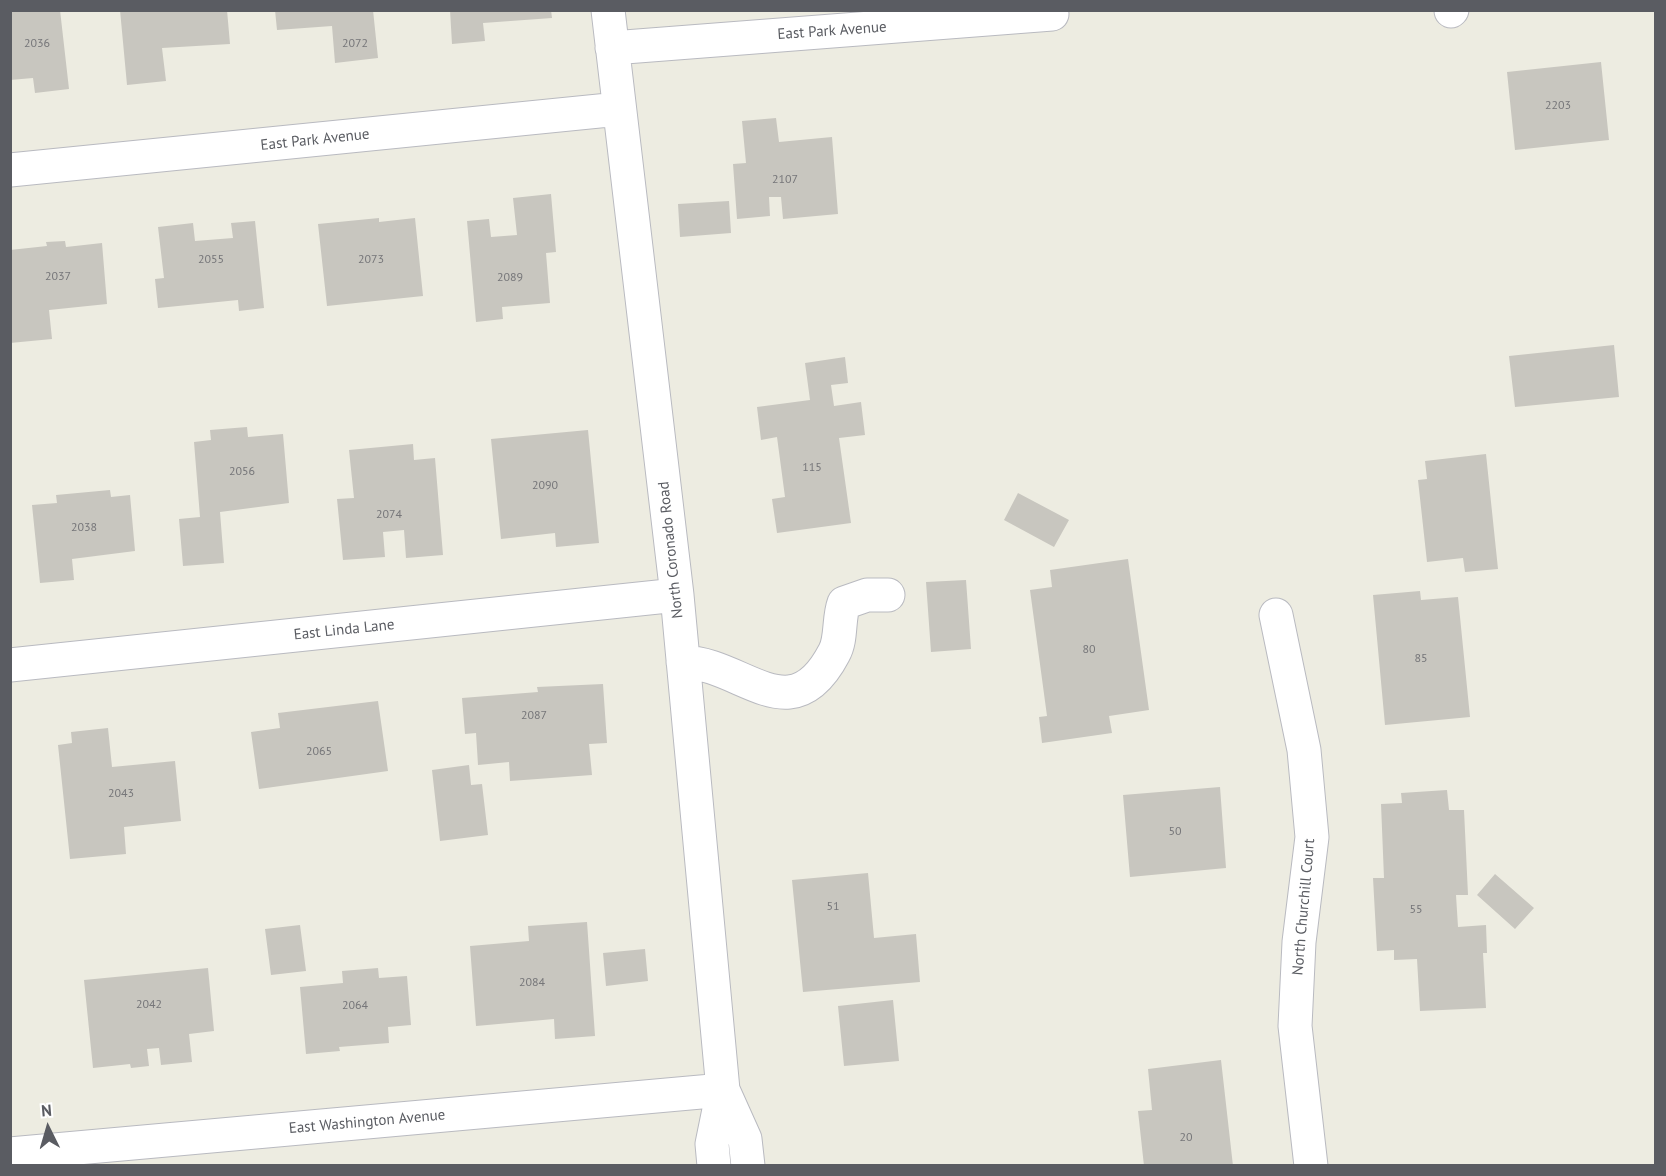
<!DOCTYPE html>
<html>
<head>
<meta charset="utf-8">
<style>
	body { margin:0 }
	#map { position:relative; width:1666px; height:1176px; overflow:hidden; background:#edece1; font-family:"PT Sans",sans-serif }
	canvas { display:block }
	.frame { position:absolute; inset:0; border:12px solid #5a5c62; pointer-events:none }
	.north { position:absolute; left:18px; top:1098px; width:60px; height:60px; -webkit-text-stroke:4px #fff; paint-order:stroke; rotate:355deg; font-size:16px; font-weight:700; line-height:24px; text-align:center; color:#5a5c62 }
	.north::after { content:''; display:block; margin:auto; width:21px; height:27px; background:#5a5c62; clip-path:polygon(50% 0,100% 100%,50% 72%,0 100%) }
</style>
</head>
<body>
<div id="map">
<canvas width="1666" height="1176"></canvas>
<div class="frame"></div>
<div class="north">N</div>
</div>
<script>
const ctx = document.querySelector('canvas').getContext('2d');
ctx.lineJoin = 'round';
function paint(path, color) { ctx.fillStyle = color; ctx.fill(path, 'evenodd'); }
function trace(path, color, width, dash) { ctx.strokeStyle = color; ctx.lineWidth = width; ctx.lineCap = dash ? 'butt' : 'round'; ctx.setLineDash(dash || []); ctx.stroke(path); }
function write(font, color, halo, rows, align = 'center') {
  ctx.font = font + ' "PT Sans",sans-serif'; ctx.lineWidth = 4.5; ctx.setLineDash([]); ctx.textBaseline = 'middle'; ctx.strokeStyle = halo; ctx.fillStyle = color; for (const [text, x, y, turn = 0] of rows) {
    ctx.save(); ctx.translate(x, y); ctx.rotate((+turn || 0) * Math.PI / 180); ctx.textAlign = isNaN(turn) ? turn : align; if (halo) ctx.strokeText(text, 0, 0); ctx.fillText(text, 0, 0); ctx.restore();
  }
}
const building = new Path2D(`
	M10,10H60L69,89L35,93L33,78L10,80Z
	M120,10H227L230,44L162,48L166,81L127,85Z
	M275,10H373L378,58L335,63L332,26L277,30Z
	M450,10H551L552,18L483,23L485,41L452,44Z
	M1601,62L1609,140L1515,150L1507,72Z
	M776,118L779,142L832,137L838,214L783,219L781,197H769L770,216L737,219L733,164L746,163L742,121Z
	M551,194L556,252L546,253L550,303L502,307L503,319L476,322L467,221L489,219L491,237L517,235L513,198Z
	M729,201L731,233L680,237L678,204Z
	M379,218V222L415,218L423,296L327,306L318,224Z
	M255,221L264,308L239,311L238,300L158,308L155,279L164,278L158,227L193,223L195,241L233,238L231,223Z
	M65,241L66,247L102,243L107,304L49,310L52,339L10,343V250L47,246L46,242Z
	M1614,345L1619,397L1515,407L1509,356Z
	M845,357L848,383L831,385L834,406L861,402L865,435L839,438L851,523L777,533L772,499L785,497L777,437L761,440L757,407L810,400L805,363Z
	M247,427L248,437L283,434L289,503L220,512L224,563L183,566L179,519L200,517L194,442L211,440L210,430Z
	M588,430L599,543L556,547L555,533L501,539L491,439Z
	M413,444L414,460L435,458L443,555L406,558L404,530L383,532L385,557L343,560L337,499L354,498L349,450Z
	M1486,454L1498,569L1465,572L1463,558L1427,562L1418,480L1427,479L1425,461Z
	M110,490L111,497L130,495L135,551L72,559L74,580L40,583L32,505L57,503L56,495Z
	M1018,493L1069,520L1054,547L1004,520Z
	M1128,559L1149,710L1109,716L1112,733L1042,743L1039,717L1047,716L1030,590L1052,587L1050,570Z
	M966,580L971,649L931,652L926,582Z
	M1420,591L1421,600L1458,597L1470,717L1385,725L1373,595Z
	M603,684L607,743L589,744L592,775L510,781L509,762L478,765L476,733L465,734L462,698L538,692L537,687Z
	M378,701L388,771L259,789L251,732L280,728L278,713Z
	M108,728L112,767L175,761L181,821L124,827L126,854L70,859L58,745L72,743L71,732Z
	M469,765L471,785L482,784L488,835L440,841L432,770Z
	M1220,787L1226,868L1130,877L1123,795Z
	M1447,790L1449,810H1464L1468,895H1456L1458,927L1486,925L1487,953H1483L1486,1008L1420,1011L1417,959L1394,960V950L1377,951L1373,878H1384L1381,804L1402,803L1401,793Z
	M868,873L874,938L916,934L920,982L803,992L792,880Z
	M1495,874L1534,908L1515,929L1477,895Z
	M587,922L595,1036L555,1039L554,1019L476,1026L470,946L529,941L528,926Z
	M300,925L306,971L271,975L265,929Z
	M645,949L648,981L606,986L603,953Z
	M208,968L214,1031L189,1034L192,1062L161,1065L159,1048L147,1049L149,1066L131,1068L130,1064L93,1068L84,980Z
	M378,968L379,978L407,976L411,1025L388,1027L389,1043L339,1047L340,1051L306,1054L300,987L343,983L342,971Z
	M893,1000L899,1061L844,1066L838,1006Z
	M1221,1060L1233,1166H1144L1138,1111L1152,1110L1148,1069Z`);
const minor = new Path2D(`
	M608,10L677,595L723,1090L712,1144L714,1166
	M1451,11L1452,10
	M612,48L1052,14
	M10,170L619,109
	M1276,615L1304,750L1312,837L1299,942L1295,1026L1311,1166
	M683,662C743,663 791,735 834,653C842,639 838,619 844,603L867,595H888
	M10,665L677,595
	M723,1090L745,1139L748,1166
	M10,1154L723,1090`);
const numberNames = [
	["2036",37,44],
	["2072",355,44],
	["2203",1558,106],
	["2107",785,180],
	["2055",211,260],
	["2073",371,260],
	["2037",58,277],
	["2089",510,278],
	["115",812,468],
	["2056",242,472],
	["2090",545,486],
	["2074",389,515],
	["2038",84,528],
	["80",1089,650],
	["85",1421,659],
	["2087",534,716],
	["2065",319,752],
	["2043",121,794],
	["50",1175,832],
	["51",833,907],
	["55",1416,910],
	["2084",532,983],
	["2042",149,1005],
	["2064",355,1006],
	["20",1186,1138]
];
const streetNames = [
	["East Park Avenue",832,31,-4],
	["East Park Avenue",315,140,-6],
	["North Coronado Road",671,550,-96],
	["East Linda Lane",344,630,-6],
	["North Churchill Court",1304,907,-85],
	["East Washington Avenue",367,1122,-5]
];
paint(building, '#c8c6bf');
trace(minor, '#b9bac0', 35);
trace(minor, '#fff', 33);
write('12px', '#767679', null, numberNames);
write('15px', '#5a5c62', '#fff', streetNames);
</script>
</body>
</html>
